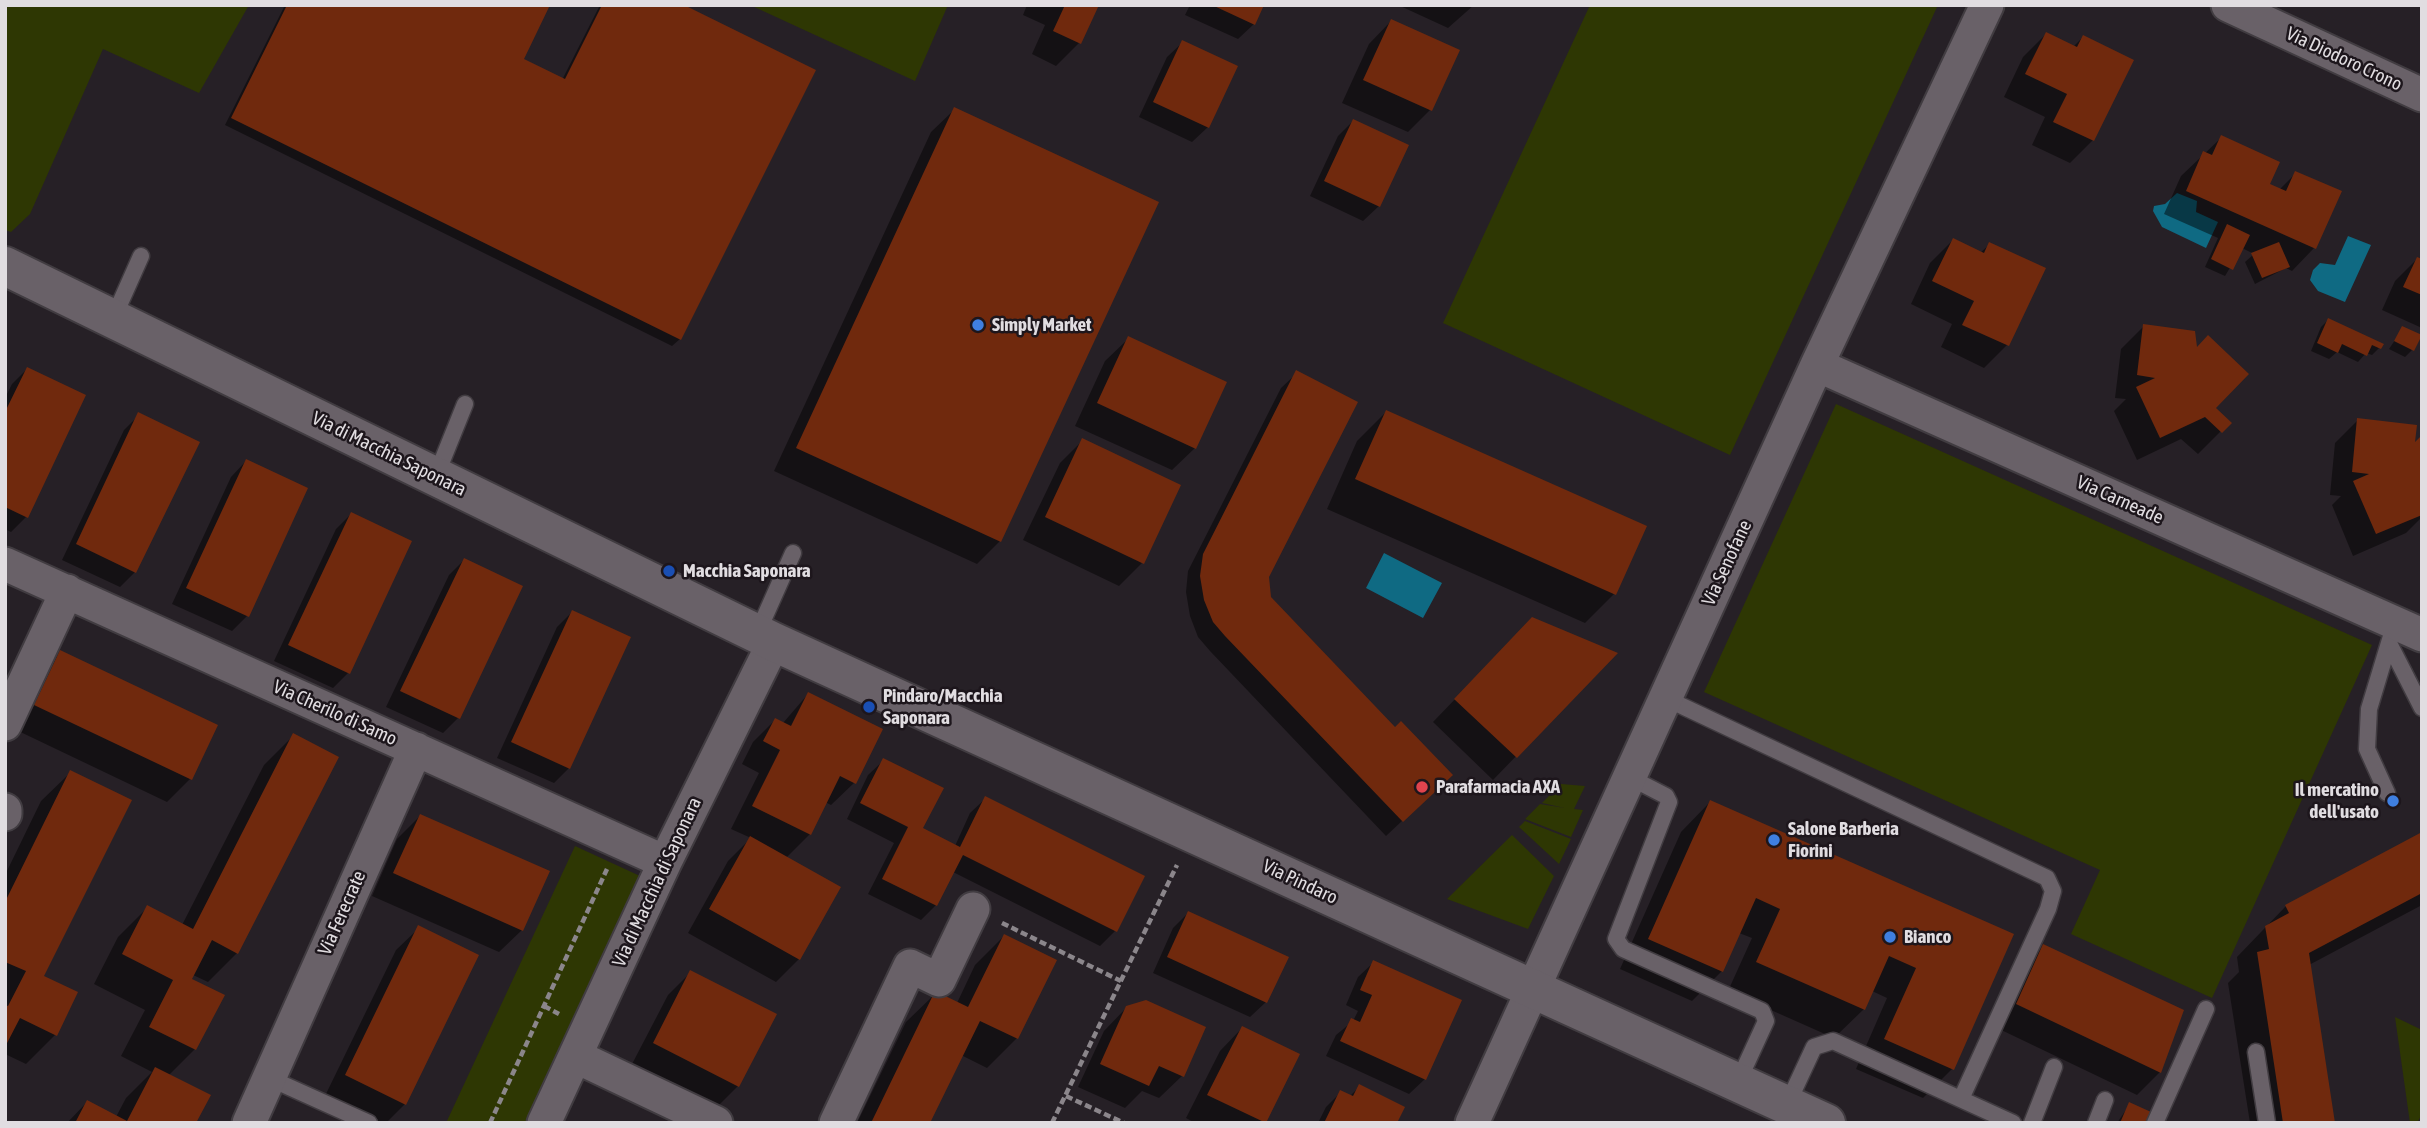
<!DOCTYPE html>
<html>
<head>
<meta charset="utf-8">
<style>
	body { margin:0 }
	#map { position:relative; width:2427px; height:1128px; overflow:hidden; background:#262026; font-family:"Asap Condensed",sans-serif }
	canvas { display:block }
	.frame { position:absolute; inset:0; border:7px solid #e1dde1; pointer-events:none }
</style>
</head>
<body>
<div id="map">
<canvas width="2427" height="1128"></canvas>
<div class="frame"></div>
</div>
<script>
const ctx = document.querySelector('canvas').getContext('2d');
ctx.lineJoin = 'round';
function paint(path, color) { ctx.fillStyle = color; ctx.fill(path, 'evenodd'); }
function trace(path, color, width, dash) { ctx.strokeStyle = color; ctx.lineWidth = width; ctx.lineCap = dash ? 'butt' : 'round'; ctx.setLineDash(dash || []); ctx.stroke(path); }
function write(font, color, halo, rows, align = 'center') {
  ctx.font = font + ' "Asap Condensed",sans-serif'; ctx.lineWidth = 5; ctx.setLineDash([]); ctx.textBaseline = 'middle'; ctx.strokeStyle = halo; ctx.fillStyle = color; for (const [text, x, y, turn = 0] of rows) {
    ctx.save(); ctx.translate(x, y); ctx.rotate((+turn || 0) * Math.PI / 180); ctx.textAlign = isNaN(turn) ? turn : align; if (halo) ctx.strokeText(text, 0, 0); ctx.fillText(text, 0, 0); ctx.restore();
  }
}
const green = new Path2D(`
	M5,5H249L199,93L103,49L30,214L11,232L5,230Z
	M750,5H948L915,81Z
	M1590,5H1938L1730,455L1443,323Z
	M1836,404L2372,645L2212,998L2071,934L2100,870L1704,692Z
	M1561,784L1585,786L1574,809L1583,810L1571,837L1525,819L1540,804L1565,808L1542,803Z
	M1525,821L1571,839L1559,864L1519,827Z
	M1512,835L1554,876L1528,929L1447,899Z
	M575,846L640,876L525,1123H446Z
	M2395,1017L2422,1030V1114L2417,1123H2410Z`);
const water = new Path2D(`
	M2177,193L2197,201L2196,212L2218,222L2206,248L2162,227L2153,211L2154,206L2165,204Z
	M2348,236L2371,245L2345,302L2318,291L2310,280L2313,270L2320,263L2335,265Z
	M1384,553L1442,583L1423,618L1366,588Z`);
const shadow = new Path2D(`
	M285,5H548L521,59L562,80L600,5H680V339L672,346L225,125Z
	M1027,5H1097L1079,43L1056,66L1032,54L1045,25L1023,15Z
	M1190,5H1262L1254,24L1238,39L1185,15Z
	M1398,5H1474L1448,28Z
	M1391,21L1430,110L1408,132L1342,103L1369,44Z
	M2046,34L2073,47L2083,37L2093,140L2070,163L2032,145L2045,117L2004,97L2023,57Z
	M1183,42L1208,127L1192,142L1139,117L1167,57Z
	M954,110L1000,541L977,564L774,471L931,132Z
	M1353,121L1379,206L1363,221L1310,196L1338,136Z
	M2222,137L2267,184L2279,190L2296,173L2314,248L2292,271L2286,268L2255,284L2245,262L2254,254L2242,248L2225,276L2205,267L2218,238L2164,214L2181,176Z
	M1953,240L1980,253L1990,244L2043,269L2007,345L1984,368L1941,347L1952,324L1911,304L1930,263Z
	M2417,259L2422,261V328L2382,310L2395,281Z
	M2328,320L2379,348L2372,355L2366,353L2358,362L2337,352L2329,359L2311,351L2321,327Z
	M2144,326L2196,351L2213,408L2229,423L2198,454L2181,439L2137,460L2114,411L2126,399L2115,398L2121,349Z
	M2403,328L2412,350L2405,357L2389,349Z
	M1128,339L1195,448L1172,470L1075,426L1105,361Z
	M27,369L26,517L11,532L5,529V398L12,384Z
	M1297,373L1267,577L1269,598L1435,790L1386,836L1210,651L1198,637L1190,616L1186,592L1188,571L1281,388Z
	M1386,412L1614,594L1585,623L1327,509L1357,441Z
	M139,415L135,572L120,587L62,560L124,430Z
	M2358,420L2413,446L2422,437V517L2406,533L2353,556L2332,505L2341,496L2330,495L2335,443Z
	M1083,440L1142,563L1119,586L1023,540L1060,463Z
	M246,461L247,616L232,631L172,604L231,477Z
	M351,514L348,673L333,688L274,661L336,529Z
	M464,560L458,718L443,733L386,707L449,575Z
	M572,612L569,768L554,783L497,758L557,627Z
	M1510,642L1615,654L1493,780L1433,722Z
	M61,652L190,779L167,802L12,728L38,675Z
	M808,694L854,783L831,805L825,802L810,834L786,858L799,959L776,982L688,933L728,861L751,838L731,829L759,773L742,764L753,742L775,720L783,723Z
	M293,736L237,953L208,982L193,975L190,979L195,1049L169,1075L194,1123H67L87,1102L116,1117L126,1098L152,1072L121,1056L145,1010L94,984L118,937L147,908L182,925L264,765Z
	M884,760L921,829L955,846L970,813L986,798L1115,931L1100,946L953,872L936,905L921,920L868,894L894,843L847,819L868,775Z
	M71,772L42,977L55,1035L26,1064L5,1054V875L41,801Z
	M1710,802L2012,935L1952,1069L1923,1098L1856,1069L1887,998L1872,991L1864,1009L1834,1038L1728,991L1752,938L1739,933L1722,971L1692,1001L1620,969L1681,832Z
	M420,816L522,930L499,952L372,896L397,839Z
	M2422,834V905L2309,965L2333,1123H2250L2228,983L2239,972L2237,957L2286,906Z
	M1188,913L1266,1002L1250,1017L1153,973L1173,928Z
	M419,928L405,1104L386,1123H375L324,1098L396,950Z
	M1004,936L1017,1038L987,1068L961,1055L928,1123H857L906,1022L936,993L957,1003L975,965Z
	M2044,946L2160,1072L2137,1095L1995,1027L2021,969Z
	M1374,962L1425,1079L1409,1094L1326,1056L1336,1035L1353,1021L1358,1011L1346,1005L1358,977Z
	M691,972L738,1086L715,1109L631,1066L668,995Z
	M1127,1007L1182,1076L1159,1098L1142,1091L1125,1108L1078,1087L1104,1031Z
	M1242,1028L1298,1055L1264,1123H1195L1186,1118L1220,1051Z
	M1360,1086L1395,1123H1318L1326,1107L1341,1092L1349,1097Z
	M2130,1104L2144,1123H2117Z`);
const building = new Path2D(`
	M287,5H550L524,59L565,79L602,5H684L816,70L681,340L231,118Z
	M1065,5H1099L1081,44L1053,31Z
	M1212,5H1264L1255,25Z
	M1391,19L1460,50L1432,111L1363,80Z
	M2046,32L2077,47L2083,35L2134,60L2094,141L2053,122L2067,94L2025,74Z
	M1182,40L1238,66L1209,128L1153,102Z
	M954,107L1159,202L1001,542L796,448Z
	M1353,119L1409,145L1380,207L1324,181Z
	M2221,135L2280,162L2270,184L2286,191L2295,171L2342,191L2316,249L2186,191L2203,151L2212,155Z
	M2227,224L2250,235L2233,270L2211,259Z
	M1953,238L1984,253L1989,242L2046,268L2009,346L1962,325L1974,301L1932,281Z
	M2279,242L2290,267L2262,278L2251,253Z
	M2417,257L2422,259V295L2403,287Z
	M2328,318L2384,344L2381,349L2372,345L2367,356L2342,344L2338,353L2317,343Z
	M2143,324L2195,331L2197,347L2208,335L2249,374L2216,408L2232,423L2222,433L2205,417L2160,438L2136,387L2155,378L2137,375Z
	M2402,326L2422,335L2414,351L2394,341Z
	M1128,336L1227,382L1196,449L1097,403Z
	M27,367L86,395L28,518L5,507V412Z
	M1296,370L1358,402L1269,577L1271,597L1395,727L1401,721L1453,775L1403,822L1225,636L1213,622L1204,600L1200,576L1203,554Z
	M1386,410L1647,526L1616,595L1355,479Z
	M138,412L200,442L136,573L76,544Z
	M2357,418L2417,425L2415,442L2422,435V515L2376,534L2353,481L2369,474L2352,472Z
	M1082,438L1181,485L1144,564L1045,517Z
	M246,459L308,488L249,617L186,588Z
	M351,512L412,541L350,674L288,645Z
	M464,558L523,586L460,719L400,691Z
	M572,610L631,637L570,769L511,742Z
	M1532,617L1618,653L1517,758L1454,699Z
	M60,650L218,725L192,780L34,705Z
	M808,692L883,729L856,784L840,776L811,835L752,806L780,750L763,741L775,718L791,726Z
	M293,733L339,757L238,954L212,940L192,979L225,995L196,1050L149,1027L173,980L122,954L147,905L193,929Z
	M883,758L944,788L923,828L960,847L985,796L1145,876L1117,932L963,855L937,906L882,879L908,827L860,803Z
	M70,770L132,800L44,976L78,992L57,1036L20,1018L5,1047V1005L8,1006L26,971L5,962V902Z
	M1710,800L2014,934L1954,1070L1884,1039L1916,968L1889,956L1865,1010L1756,962L1780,909L1756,898L1723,972L1648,939Z
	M420,814L550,871L523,931L393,873Z
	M2422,832V893L2309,953L2335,1123H2283L2257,952L2269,949L2265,926L2289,913L2285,905Z
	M750,836L841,887L800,960L709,909Z
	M1188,911L1289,957L1267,1003L1167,957Z
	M418,925L479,955L406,1105L345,1075Z
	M1004,934L1057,960L1018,1039L980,1021L930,1123H871L935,991L968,1007Z
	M2043,944L2184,1010L2161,1073L2016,1004Z
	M1373,960L1462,1000L1426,1080L1340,1041L1351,1018L1360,1022L1372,995L1360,990Z
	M690,970L777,1014L739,1087L653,1043Z
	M1146,1000L1206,1027L1184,1077L1159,1066L1149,1086L1100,1064L1126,1006Z
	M1242,1026L1300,1054L1266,1123L1207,1095Z
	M155,1067L211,1095L196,1123H75L87,1100L127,1121Z
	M1359,1084L1405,1107L1397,1123H1324L1340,1090L1353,1096Z
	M2129,1102L2151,1112L2146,1123H2120Z`);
const path = new Path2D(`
	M1002,923L1121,981
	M544,1006L559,1014
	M1066,1096L1124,1123
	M490,1123L607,869
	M1052,1123L1177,865`);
const service = new Path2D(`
	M113,319L141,256
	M436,476L465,404
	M757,634L793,553
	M2389,643L2422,708
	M1665,698L2047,878L2053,891L2048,909L1961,1099
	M1629,777L1666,796L1669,802L1616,939L1623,949L1762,1011L1766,1021L1738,1082
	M2387,793L2367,749L2369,709L2395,623
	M2256,1052L2267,1123
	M269,1078L369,1123
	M1787,1105L1814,1047L1833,1041L2013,1123
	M2032,1123L2054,1067
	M2096,1123L2105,1100
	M2155,1123L2206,1009`);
const minor = new Path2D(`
	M2228,5L2422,95
	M1817,365L2422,635
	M5,564L665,862
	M5,724L67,591
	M5,810V814
	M575,1056L716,1123
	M249,1123L416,749
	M544,1123L665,862L774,642
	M836,1123L910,966L939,980L973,909
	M1472,1123L1817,365L1987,5`);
const tertiary = new Path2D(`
	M5,266L774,642L1826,1123`);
const markers = [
	[978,325,7,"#3f7fe0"],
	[669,571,7,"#1a4fb4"],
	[869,707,7,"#1a4fb4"],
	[1422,787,7,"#e0444e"],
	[2393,801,7,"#3f7fe0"],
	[1774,840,7,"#3f7fe0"],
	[1890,937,7,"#3f7fe0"]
];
const streetNames = [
	["Via Diodoro Crono",2344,59,25],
	["Via di Macchia Saponara",389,454,26],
	["Via Carneade",2120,500,24],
	["Via Senofane",1727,563,-65],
	["Via Cherilo di Samo",335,713,24],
	["Via di Macchia di Saponara",657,882,-65],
	["Via Pindaro",1300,882,25],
	["Via Ferecrate",342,913,-66]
];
const poiNames = [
	["Simply Market",992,325],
	["Macchia Saponara",683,571],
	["Pindaro/Macchia",883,696],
	["Saponara",883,718],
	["Parafarmacia AXA",1436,787],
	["Il mercatino",2379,790,"right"],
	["dell'usato",2379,812,"right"],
	["Salone Barberia",1788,829],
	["Fiorini",1788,851],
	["Bianco",1904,937]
];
paint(green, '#2e3703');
paint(water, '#0f6a83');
paint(shadow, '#0007');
paint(building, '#70290d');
trace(service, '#413c41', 19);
trace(minor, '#413c41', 37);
trace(tertiary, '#413c41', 42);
trace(path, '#8b868b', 4.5, [7, 3.5]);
trace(service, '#696168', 16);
trace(minor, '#696168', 33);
trace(tertiary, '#696168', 38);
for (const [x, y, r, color] of markers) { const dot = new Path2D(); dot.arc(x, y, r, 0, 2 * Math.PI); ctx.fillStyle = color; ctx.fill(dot); trace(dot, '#1d161c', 2.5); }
write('19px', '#e1dde1', '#1d161c', streetNames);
write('bold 19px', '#e1dde1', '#1d161c', poiNames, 'left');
</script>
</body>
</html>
